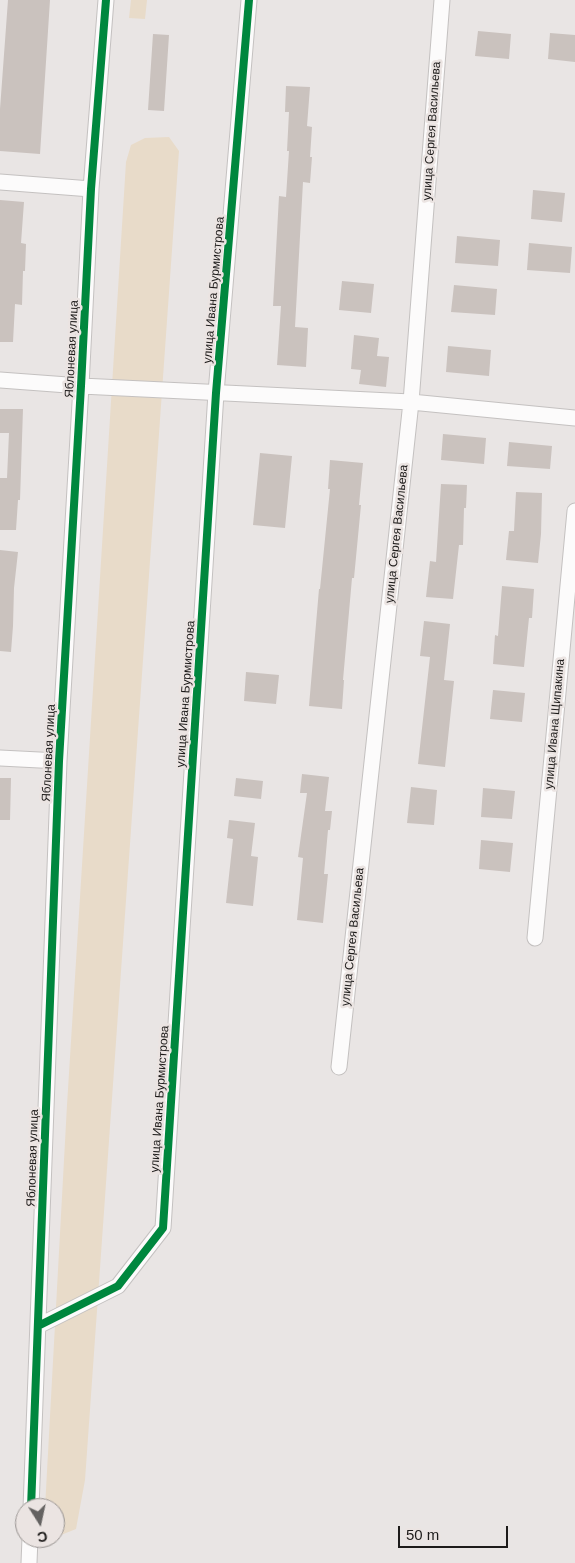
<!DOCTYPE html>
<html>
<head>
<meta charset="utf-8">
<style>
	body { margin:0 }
	#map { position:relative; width:575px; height:1563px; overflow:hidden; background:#e9e5e4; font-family:Arial,sans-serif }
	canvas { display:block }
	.north { position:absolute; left:15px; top:1498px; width:50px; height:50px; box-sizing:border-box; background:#ebe4e2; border:1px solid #999492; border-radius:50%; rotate:170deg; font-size:14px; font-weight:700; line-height:20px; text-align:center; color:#1d1b1a }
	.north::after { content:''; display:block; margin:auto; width:18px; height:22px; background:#646261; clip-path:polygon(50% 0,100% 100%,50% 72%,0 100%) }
	.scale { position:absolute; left:398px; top:1526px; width:110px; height:22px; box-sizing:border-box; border:2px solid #1d1b1a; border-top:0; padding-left:6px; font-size:15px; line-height:18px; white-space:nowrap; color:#1d1b1a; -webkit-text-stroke:4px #ebe4e2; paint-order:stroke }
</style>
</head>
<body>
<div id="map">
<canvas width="575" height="1563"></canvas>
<div class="north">С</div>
<div class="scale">50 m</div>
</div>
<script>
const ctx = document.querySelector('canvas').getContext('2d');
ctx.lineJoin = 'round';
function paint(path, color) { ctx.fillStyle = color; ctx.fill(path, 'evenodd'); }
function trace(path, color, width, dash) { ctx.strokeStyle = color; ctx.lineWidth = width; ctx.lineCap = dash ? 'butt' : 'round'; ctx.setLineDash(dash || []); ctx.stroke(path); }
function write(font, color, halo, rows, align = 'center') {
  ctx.font = font + ' Arial,sans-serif'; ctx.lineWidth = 5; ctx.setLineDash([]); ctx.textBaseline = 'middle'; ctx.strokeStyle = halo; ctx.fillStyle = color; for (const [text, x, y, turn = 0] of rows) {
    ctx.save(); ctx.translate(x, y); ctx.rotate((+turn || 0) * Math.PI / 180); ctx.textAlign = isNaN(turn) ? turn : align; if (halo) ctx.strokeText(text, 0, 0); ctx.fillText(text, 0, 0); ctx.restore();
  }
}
const green = new Path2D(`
	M131,0H147L145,19L129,18Z
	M169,137L179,151L85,1480L76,1529L61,1535L55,1532V1508H45L67,1105L126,162L131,145L145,138Z`);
const building = new Path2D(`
	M8,0H50L40,154L0,151V109Z
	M478,31L511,34L509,59L475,56Z
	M550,33L575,35V62L548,59Z
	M153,34L169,35L164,111L148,110Z
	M286,86L310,87L307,126L312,127L310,157H312L310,183L303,182L295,327L308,328L306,367L277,365L281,306H273L279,196L286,197L289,151H287L289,112H285Z
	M533,190L565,193L562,222L531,219Z
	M0,200L24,202L21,243L26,244L25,271H23L22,305L15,304L13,342H0Z
	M457,236L500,240L498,266L455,263Z
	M529,243L572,247L570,273L527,270Z
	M342,281L374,284L371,313L339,310Z
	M454,285L497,289L495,315L451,312Z
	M354,335L379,338L377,356L389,357L386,387L359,384L361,370L351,369Z
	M448,346L491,350L489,376L446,372Z
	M0,409H23L20,500H18L16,530H0V478H7L9,433H0Z
	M443,434L486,438L484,464L441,460Z
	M509,442L552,446L550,469L507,466Z
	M260,453L292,456L285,528L253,525Z
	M330,460L363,463L359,505H361L354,578H352L343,680H344L342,709L309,706L319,589H320L330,489H328Z
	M441,484L467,485L466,508H464L463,545H459L453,599L426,597L430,561L436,562Z
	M516,492L542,493L541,534L538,563L506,560L509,531H514Z
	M0,550L18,552L14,588L13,626L11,652L0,651Z
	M502,586L534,589L532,618H529L524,667L493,664L495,635L498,636Z
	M424,621L450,624L444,680L454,681L445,767L418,764L430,657L420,656Z
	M246,672L279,675L276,704L244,701Z
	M493,690L525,693L522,722L490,719Z
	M302,774L329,777L325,811H332L330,830H328L324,874H328L323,923L297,920L303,858L298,857L307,793H300Z
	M0,778H11L10,820H0Z
	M236,778L263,781L261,799L234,796Z
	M411,787L437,790L434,825L407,823Z
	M483,788L515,791L512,819L481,817Z
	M229,820L255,823L251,856L258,857L253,906L226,903L233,839L227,838Z
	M481,840L513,843L510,872L479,869Z`);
const minor = new Path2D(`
	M0,182L91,189
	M0,380L81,386L411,402L575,418
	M0,758L59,761
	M535,938L575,511
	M339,1067L411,402L442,0
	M38,1326L118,1286L163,1228L216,393L249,0
	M31,1508L59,761L81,386L91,189L106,0
	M29,1563L30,1538`);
const cycleway = new Path2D(`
	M38,1326L118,1286L163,1228L216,393L249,0
	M31,1508L59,761L81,386L91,189L106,0`);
const streetNames = [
	["улица Сергея Васильева",432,131,-86],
	["улица Ивана Бурмистрова",214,290,-85],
	["Яблоневая улица",72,349,-87],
	["улица Сергея Васильева",397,534,-84],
	["улица Ивана Бурмистрова",186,694,-86],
	["улица Ивана Щипакина",555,724,-85],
	["Яблоневая улица",49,753,-87],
	["улица Сергея Васильева",353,937,-84],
	["улица Ивана Бурмистрова",160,1099,-86],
	["Яблоневая улица",33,1158,-88]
];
paint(green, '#e8dbc9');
paint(building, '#cac2be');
trace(minor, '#c4c1c0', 17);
trace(minor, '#fcfbfb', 15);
trace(cycleway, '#00873e', 8);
write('12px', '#1d1b1a', '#ebe4e2', streetNames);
</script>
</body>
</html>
